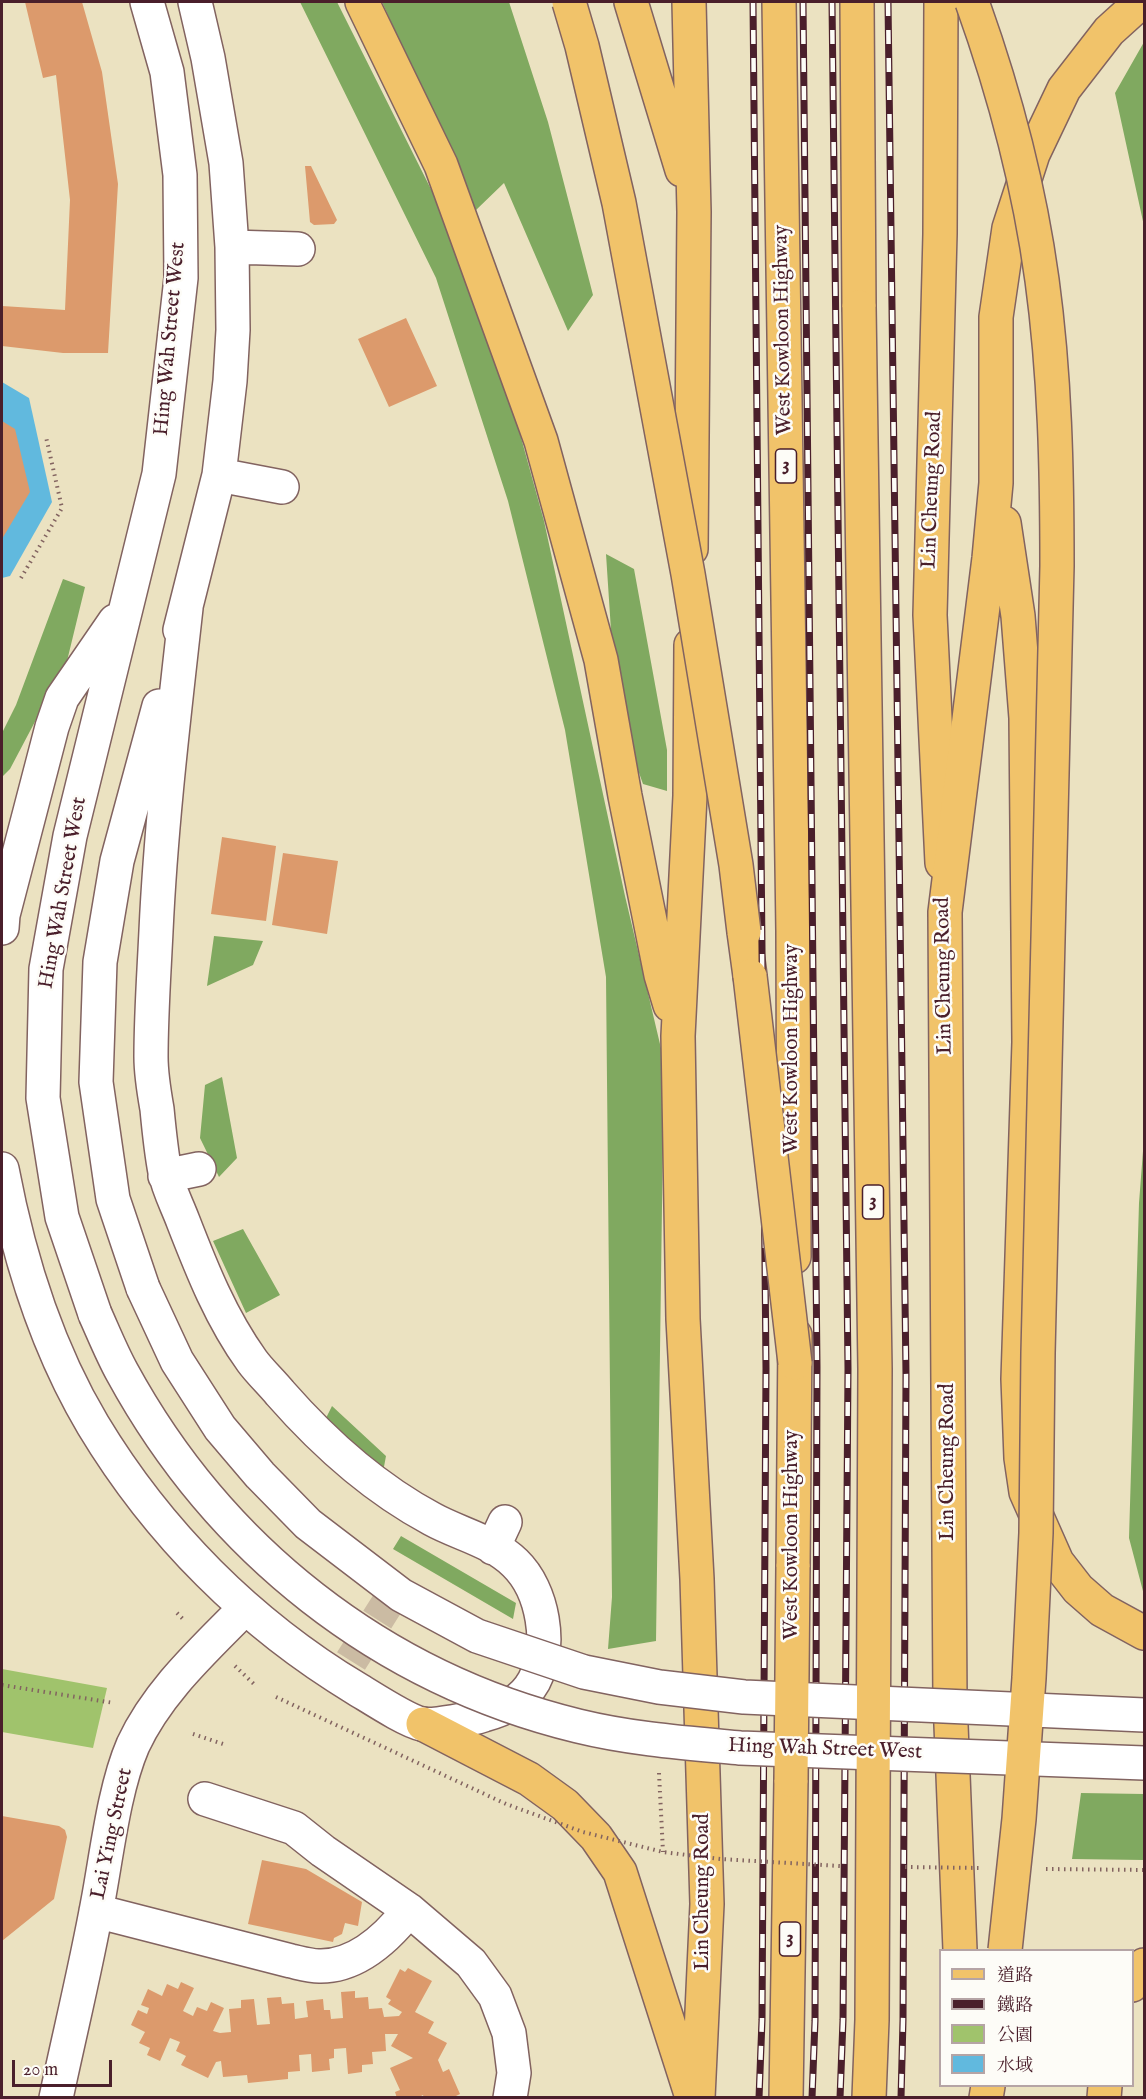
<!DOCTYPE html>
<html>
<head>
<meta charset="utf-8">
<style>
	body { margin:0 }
	#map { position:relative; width:1146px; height:2099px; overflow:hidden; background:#ebe2c1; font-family:"IM FELL English","Noto Serif TC",serif }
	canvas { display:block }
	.frame { position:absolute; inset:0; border:3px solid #4a1f2b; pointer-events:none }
	.legend { position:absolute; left:939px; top:1949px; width:195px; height:138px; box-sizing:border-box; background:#fdfcf7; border:2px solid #b5a4a5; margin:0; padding:8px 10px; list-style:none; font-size:18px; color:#4a1f2b }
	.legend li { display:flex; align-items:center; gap:12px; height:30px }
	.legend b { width:30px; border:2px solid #b5a4a5 }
	.scale { position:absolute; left:12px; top:2060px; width:100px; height:27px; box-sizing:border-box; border:3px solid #4a1f2b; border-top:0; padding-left:8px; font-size:18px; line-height:21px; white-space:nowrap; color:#4a1f2b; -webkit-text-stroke:4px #fdfcf7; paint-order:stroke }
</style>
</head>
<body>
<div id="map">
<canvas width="1146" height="2099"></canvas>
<div class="frame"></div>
<ul class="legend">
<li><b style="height:8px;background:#f1c36a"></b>道路</li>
<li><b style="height:8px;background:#4a1f2b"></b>鐵路</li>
<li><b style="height:16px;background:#a0c36c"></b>公園</li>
<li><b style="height:16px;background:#61b9de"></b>水域</li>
</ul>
<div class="scale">20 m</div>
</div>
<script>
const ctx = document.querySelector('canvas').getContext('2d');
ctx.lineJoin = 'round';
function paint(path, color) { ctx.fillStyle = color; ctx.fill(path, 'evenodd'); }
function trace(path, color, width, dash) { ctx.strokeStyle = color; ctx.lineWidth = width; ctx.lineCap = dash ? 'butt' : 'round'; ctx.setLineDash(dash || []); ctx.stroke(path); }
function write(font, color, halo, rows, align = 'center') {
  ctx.font = font + ' "IM FELL English",serif'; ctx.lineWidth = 5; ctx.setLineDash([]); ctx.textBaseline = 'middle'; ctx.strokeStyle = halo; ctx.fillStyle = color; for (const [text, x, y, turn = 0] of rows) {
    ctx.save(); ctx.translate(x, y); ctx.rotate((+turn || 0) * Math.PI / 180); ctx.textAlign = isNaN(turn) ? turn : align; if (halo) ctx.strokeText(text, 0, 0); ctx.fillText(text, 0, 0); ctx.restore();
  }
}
const green = new Path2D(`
	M2,1669L107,1688L93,1748L2,1732Z`);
const forest = new Path2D(`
	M300,2H337L454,235L498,354L544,521L625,896L664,1061L656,1641L608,1649L612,1597L606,977L565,730L508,501L436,278Z
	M382,2H509L548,122L593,295L568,331L504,183L476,210Z
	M1144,42V226L1115,93Z
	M606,554L634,569L667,750V791L643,784L621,722L613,661Z
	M63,579L85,587L67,661L10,769L2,777V733L16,705Z
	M214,936L263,941L253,965L207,986Z
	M222,1077L237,1158L219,1177L200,1138L205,1085Z
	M1144,1138V1595L1129,1538L1139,1203Z
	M243,1229L280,1295L246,1313L213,1241Z
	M332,1406L386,1456L383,1472L325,1420Z
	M401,1536L516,1603L513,1619L393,1549Z
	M1081,1793L1144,1794V1860L1072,1859Z`);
const water = new Path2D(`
	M2,382L29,398L52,502L10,576L2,578Z`);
const building = new Path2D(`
	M25,2H82L102,72L118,184L108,353H63L2,346V306L65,310L70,200L56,75L43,78Z
	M305,166H311L337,220L334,224L314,225L310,222Z
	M406,318L437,386L389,407L358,339Z
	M2,421L15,429L30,492L2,539Z
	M222,837L276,846L266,921L211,914Z
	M283,853L338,861L327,934L272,925Z
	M2,1816L59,1826L65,1830L67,1837L54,1899L2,1941Z
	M262,1860L306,1869L362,1902L358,1926L345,1923L342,1934L334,1938L333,1942L248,1924Z
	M408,1968L432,1981L415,2012L434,2022L428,2033L447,2043L438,2060L443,2072L449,2069L460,2094L452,2098H424L423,2095L417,2098H397L395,2092L400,2090L390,2068L413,2058L391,2046L398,2034H385L386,2051L372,2052L373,2064L362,2065V2072L348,2074L346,2048L334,2049V2058L329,2059L330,2070L312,2072L311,2054L299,2055L300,2071L288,2072V2079L248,2083L247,2075L223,2077L221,2061L216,2062L208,2078L181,2065L186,2056L176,2051L180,2042L170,2038L160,2061L147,2055L150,2048L139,2043L145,2032L131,2025L138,2010L147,2014L149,2008L141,2005L148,1989L162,1996L167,1984L178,1989L181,1982L194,1988L183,2011L193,2016L197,2007L207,2011L211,2002L224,2008L213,2031L220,2033L231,2032L229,2009L241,2008V2000L254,1999L257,2025L270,2024L267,1998L281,1997L282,2004L294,2003L295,2019L308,2017L306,2001L323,1999L324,2010H330L331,2019L343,2018L341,1992L355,1991V1998L368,1997L369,2009L382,2008L384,2017L399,2016L402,2012L388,2004L391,2000L386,1997L400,1969L405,1972Z`);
const minorTunnel = new Path2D(`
	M351,1661L389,1601`);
const path = new Path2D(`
	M21,578L62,508L46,437
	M177,1613L185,1621
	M235,1666L256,1686
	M2,1685L114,1703
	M193,1734L223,1744
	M659,1773L663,1852`);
const minor = new Path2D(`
	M232,247L298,249
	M219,475L282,487
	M180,630L219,475L230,381L233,330L232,247L226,163L208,58L195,2
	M2,928L3,915L52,727L62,698L115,621
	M2,1169C19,1259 46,1346 93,1425C158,1533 249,1624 357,1689C372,1698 407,1721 422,1724C433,1726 472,1719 484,1715C505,1709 523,1701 534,1681C553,1646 543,1590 515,1563C493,1541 459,1534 432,1519C374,1488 323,1442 280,1393C271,1382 260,1372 252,1361C221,1318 202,1270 183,1221C177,1205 168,1188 165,1172C161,1151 159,1130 157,1109C154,1092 151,1074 151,1057C151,1015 154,973 156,931C161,823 174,716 186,608
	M165,1176L199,1169
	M143,1288L113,1199L96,1082L100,962L117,861L159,706
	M95,1314L62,1217L43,1098L46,969L70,836L159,474L181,278L180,175L167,72L147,2
	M493,1548L505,1522
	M205,1799L294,1828L323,1851L409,1910L471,1963L495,1996L509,2033L514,2073L510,2098
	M96,1911L291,1961C300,1963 310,1966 319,1966C357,1967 387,1938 409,1910
	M56,2098C70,2032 86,1967 98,1901C107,1853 114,1789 133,1745C158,1691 204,1650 245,1608`);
const major = new Path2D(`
	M941,2L940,234L930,615L942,863
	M1132,1985L1144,1965
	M1104,2098L1105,2086`);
const highway = new Path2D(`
	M362,2L441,165L541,441L601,660L625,796L661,975L670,1005
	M631,2L682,170
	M689,2L694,212L691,549
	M779,2L793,931L794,1257
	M857,2L859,307
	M1004,523L1018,616L1026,718L1029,1042L1018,1379L1021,1458L1026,1492L1057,1562L1078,1589L1102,1610L1144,1633
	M691,645L690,796L678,1036L683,1319L697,1579L707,1904L698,2098
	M744,932L750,976
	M793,1567L795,1335
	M423,1724L529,1779L565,1805L596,1837L620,1872L690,2091
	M960,1950L950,1700L945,912L989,558L996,483V317L1009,228L1033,154L1064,89L1109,31L1141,2
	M786,2098L791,1780
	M986,2098L988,2086`);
const rail = new Path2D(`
	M753,2L766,1368L762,2020L759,2098
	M803,2L817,1367L815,2021L812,2098
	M832,2L848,1369L843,2020L840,2098
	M888,2L906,1374L903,2020L901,2098`);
const pathBridge = new Path2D(`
	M276,1697L506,1804L583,1832L663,1852L720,1859L840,1866
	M905,1867L981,1868
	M1046,1869L1144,1870`);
const minorBridge = new Path2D(`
	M143,1288L177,1361L220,1428L260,1475L308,1524L401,1595L477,1636L584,1672L659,1687L744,1697L1144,1715
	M95,1314C104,1334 112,1354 122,1372C219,1550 381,1678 578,1726C631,1739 686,1743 740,1748L1144,1763`);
const highwayBridge = new Path2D(`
	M569,2L582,46L619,203L688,574L736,865L744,932
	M972,2C1004,91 1029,185 1042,280C1055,375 1057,471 1057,566L1038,1353L1036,1533L1029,1678L1019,1819L1005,1950
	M859,307L875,1369L872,2020L869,2098
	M750,976L795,1363
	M791,1780L793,1567`);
const shields = [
	[786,466,21],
	[873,1202,21],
	[790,1939,21]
];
const shieldNames = [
	["3",786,466],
	["3",873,1202],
	["3",790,1939]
];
const streetNames = [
	["West Kowloon Highway",784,330,-91],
	["Hing Wah Street West",171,339,-85],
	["Lin Cheung Road",933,490,-88],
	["Hing Wah Street West",64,893,-80],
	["Lin Cheung Road",945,976,-91],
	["West Kowloon Highway",793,1049,-90],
	["Lin Cheung Road",949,1462,-90],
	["West Kowloon Highway",793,1535,-90],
	["Hing Wah Street West",825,1750,2],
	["Lai Ying Street",113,1834,-78],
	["Lin Cheung Road",704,1892,-90]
];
paint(green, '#a0c36c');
paint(forest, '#80a960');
paint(water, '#61b9de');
paint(building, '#dc9a6c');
trace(minorTunnel, '#cbbba3', 33, [33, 16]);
trace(minor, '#826360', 36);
trace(major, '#826360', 36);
trace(highway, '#826360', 36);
trace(path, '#826360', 4, [1.5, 4.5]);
trace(minor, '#fff', 33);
trace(major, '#f1c36a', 33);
trace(highway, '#f1c36a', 33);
trace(rail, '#4a1f2b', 7);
trace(rail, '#fdfcf7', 4.5, [14]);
trace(minorBridge, '#826360', 36, []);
trace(highwayBridge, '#826360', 36, []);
trace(pathBridge, '#826360', 4, [1.5, 4.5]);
trace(minorBridge, '#fff', 33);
trace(highwayBridge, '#f1c36a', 33);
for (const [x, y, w] of shields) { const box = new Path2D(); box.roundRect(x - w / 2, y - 17, w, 34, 4.5); ctx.fillStyle = '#fdfcf7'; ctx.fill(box); trace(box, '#4a1f2b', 1.5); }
write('bold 20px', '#4a1f2b', null, shieldNames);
write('21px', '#4a1f2b', '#fdfcf7', streetNames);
</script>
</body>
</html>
